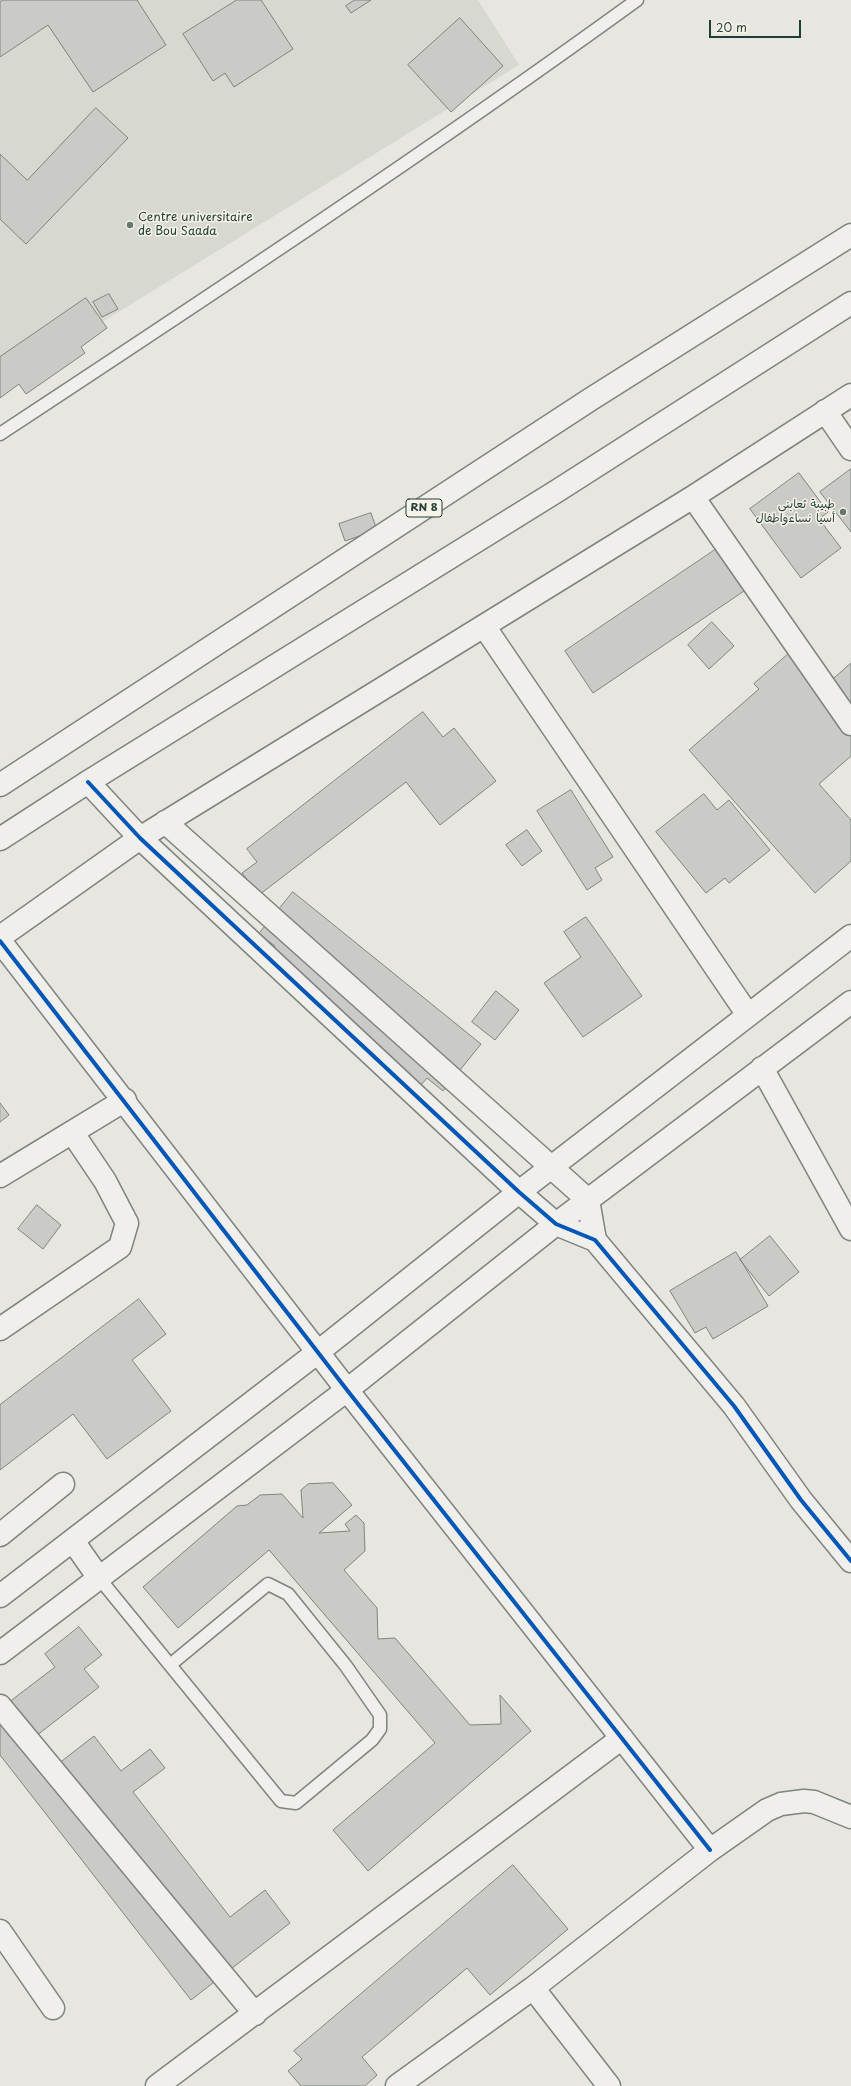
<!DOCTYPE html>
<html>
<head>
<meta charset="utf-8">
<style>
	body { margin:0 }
	#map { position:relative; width:851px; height:2086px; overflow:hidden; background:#e7e6e0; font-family:"Playpen Sans",sans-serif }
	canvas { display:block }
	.scale { position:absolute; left:709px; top:20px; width:92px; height:18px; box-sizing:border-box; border:2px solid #1f3d34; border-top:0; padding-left:5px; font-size:12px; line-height:14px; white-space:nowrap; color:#1f3d34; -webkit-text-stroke:3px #f7f3e8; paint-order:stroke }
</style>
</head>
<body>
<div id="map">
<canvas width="851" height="2086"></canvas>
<div class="scale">20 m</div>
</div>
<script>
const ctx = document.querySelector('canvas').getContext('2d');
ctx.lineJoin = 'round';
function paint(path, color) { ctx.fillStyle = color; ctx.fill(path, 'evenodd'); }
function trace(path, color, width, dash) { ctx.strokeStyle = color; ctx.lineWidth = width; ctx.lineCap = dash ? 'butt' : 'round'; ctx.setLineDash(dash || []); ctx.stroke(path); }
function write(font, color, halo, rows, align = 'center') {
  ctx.font = font + ' "Playpen Sans","Playpen Sans Arabic",sans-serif'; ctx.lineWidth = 3; ctx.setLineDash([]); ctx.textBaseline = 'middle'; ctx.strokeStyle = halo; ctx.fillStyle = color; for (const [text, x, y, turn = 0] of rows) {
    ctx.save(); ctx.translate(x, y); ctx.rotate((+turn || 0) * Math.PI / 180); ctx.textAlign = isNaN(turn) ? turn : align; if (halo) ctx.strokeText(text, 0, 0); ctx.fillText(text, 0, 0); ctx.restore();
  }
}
const built = new Path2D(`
	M0,0H478L519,65L0,385Z`);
const building = new Path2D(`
	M3,0H137L166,45L93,92L48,25L0,57V2Z
	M237,0H261L293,49L234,87L225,73L213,81L183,34Z
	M355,0H371L351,13L346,6Z
	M460,18L503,66L451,112L408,65Z
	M96,108L128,138L26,244L0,219V154L27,180Z
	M109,294L118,309L102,317L93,302Z
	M86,298L107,328L81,347L85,353L26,394L19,384L0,398V357Z
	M851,469V532L820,492Z
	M799,473L828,512L819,519L841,548L801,578L750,509Z
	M371,513L377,530L345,541L339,524Z
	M718,548L747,589L593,693L565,651Z
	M712,622L734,646L709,669L688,645Z
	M793,650L819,662L834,678L851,663V756L819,784L851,820V861L815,893L689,750L759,689L754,684Z
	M423,712L443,737L454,728L496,781L440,825L406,782L259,895L242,873L257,862L247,849Z
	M571,790L613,857L595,868L602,880L587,890L537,811Z
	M704,794L717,810L729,800L770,850L729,883L725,878L706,893L656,832Z
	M527,830L542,851L522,866L506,845Z
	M293,892L481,1044L443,1091L427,1078L415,1092L259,965L275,946L259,934Z
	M586,917L642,996L583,1037L544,983L581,957L564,932Z
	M496,991L519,1010L495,1040L472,1022Z
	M0,1103L9,1115L0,1122Z
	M37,1205L61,1225L43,1249L18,1229Z
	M770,1236L799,1272L769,1296L740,1260Z
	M736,1252L768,1306L713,1339L706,1327L695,1333L670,1291Z
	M139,1299L166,1334L132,1360L171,1411L107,1459L73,1414L0,1470V1405Z
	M333,1483L352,1505L319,1533L350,1531L345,1524L356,1515L364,1523L365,1551L344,1570L377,1608L378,1639L395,1638L470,1725L501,1724L500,1695L531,1731L368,1871L333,1830L435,1743L269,1550L178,1628L143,1587L237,1506L247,1505L260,1495L282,1494L303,1518L301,1490L308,1484Z
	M79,1627L102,1655L84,1669L99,1687L36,1736L58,1764L94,1736L121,1771L150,1749L165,1768L133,1792L230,1917L265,1890L290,1923L191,2000L0,1755V1709L55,1667L45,1654Z
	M513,1865L568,1929L490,1995L467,1968L362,2057L377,2075L365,2086H301L288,2071L302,2059L294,2051Z`);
const service = new Path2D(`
	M0,434C214,293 429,151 637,0
	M99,1578L281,1801L296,1803L372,1740L380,1729V1715L346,1666L288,1594L268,1584L170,1665`);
const minor = new Path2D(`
	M825,411L851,449
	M693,497L851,724
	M484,626L748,1015
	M88,782L140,838L519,1192L556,1224L595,1240L734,1406L801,1500L851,1561
	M165,822L588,1200L595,1240
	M0,937L140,838L693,497L851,395
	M0,941L347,1390L710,1850
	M762,1068L851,1229
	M0,1176L125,1100
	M0,1329L120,1247L127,1223L105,1181L72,1132
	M0,1535L63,1484
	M73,1541L99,1578
	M0,1596L318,1352L519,1192L851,936
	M0,1653L347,1390L556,1224L851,1002
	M0,1706L255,2014
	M0,1931L53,2008
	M533,1988L609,2086
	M157,2086L622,1738
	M397,2086L533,1988L710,1850L767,1810L781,1804L804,1801L814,1802L851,1817`);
const trunk = new Path2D(`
	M0,785L591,399L851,235
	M0,839L88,782L557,491L851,303`);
const cycleway = new Path2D(`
	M88,782L140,838L519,1192L556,1224L595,1240L734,1406L801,1500L851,1561
	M0,941L347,1390L710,1850`);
const markers = [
	[130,225,4,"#657870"],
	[843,512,4,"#657870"]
];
const shields = [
	[424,508,36]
];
const shieldNames = [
	["RN 8",424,508]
];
const poiNames = [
	["Centre universitaire",138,218],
	["de Bou Saada",138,232],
	["طبيبة ثعابني",835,505,"right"],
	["أسيا نساءواطفال",835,519,"right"]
];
paint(built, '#d7d9d0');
paint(building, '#cacbc6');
trace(building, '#7e847f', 1);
trace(service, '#7e847f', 15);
trace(minor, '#7e847f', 25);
trace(trunk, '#7e847f', 25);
trace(service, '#f0efeb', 12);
trace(minor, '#f0efeb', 22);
trace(trunk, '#f0efeb', 22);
trace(cycleway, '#0057b8', 4);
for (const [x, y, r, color] of markers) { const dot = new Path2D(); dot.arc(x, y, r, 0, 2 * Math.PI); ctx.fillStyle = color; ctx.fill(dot); trace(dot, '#f7f3e8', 1.5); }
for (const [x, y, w] of shields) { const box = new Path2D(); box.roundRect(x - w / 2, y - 9, w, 18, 3); ctx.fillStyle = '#f7f3e8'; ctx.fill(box); trace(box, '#1f3d34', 1); }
write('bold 11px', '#1f3d34', null, shieldNames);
write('12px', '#1f3d34', '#f7f3e8', poiNames, 'left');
</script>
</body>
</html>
